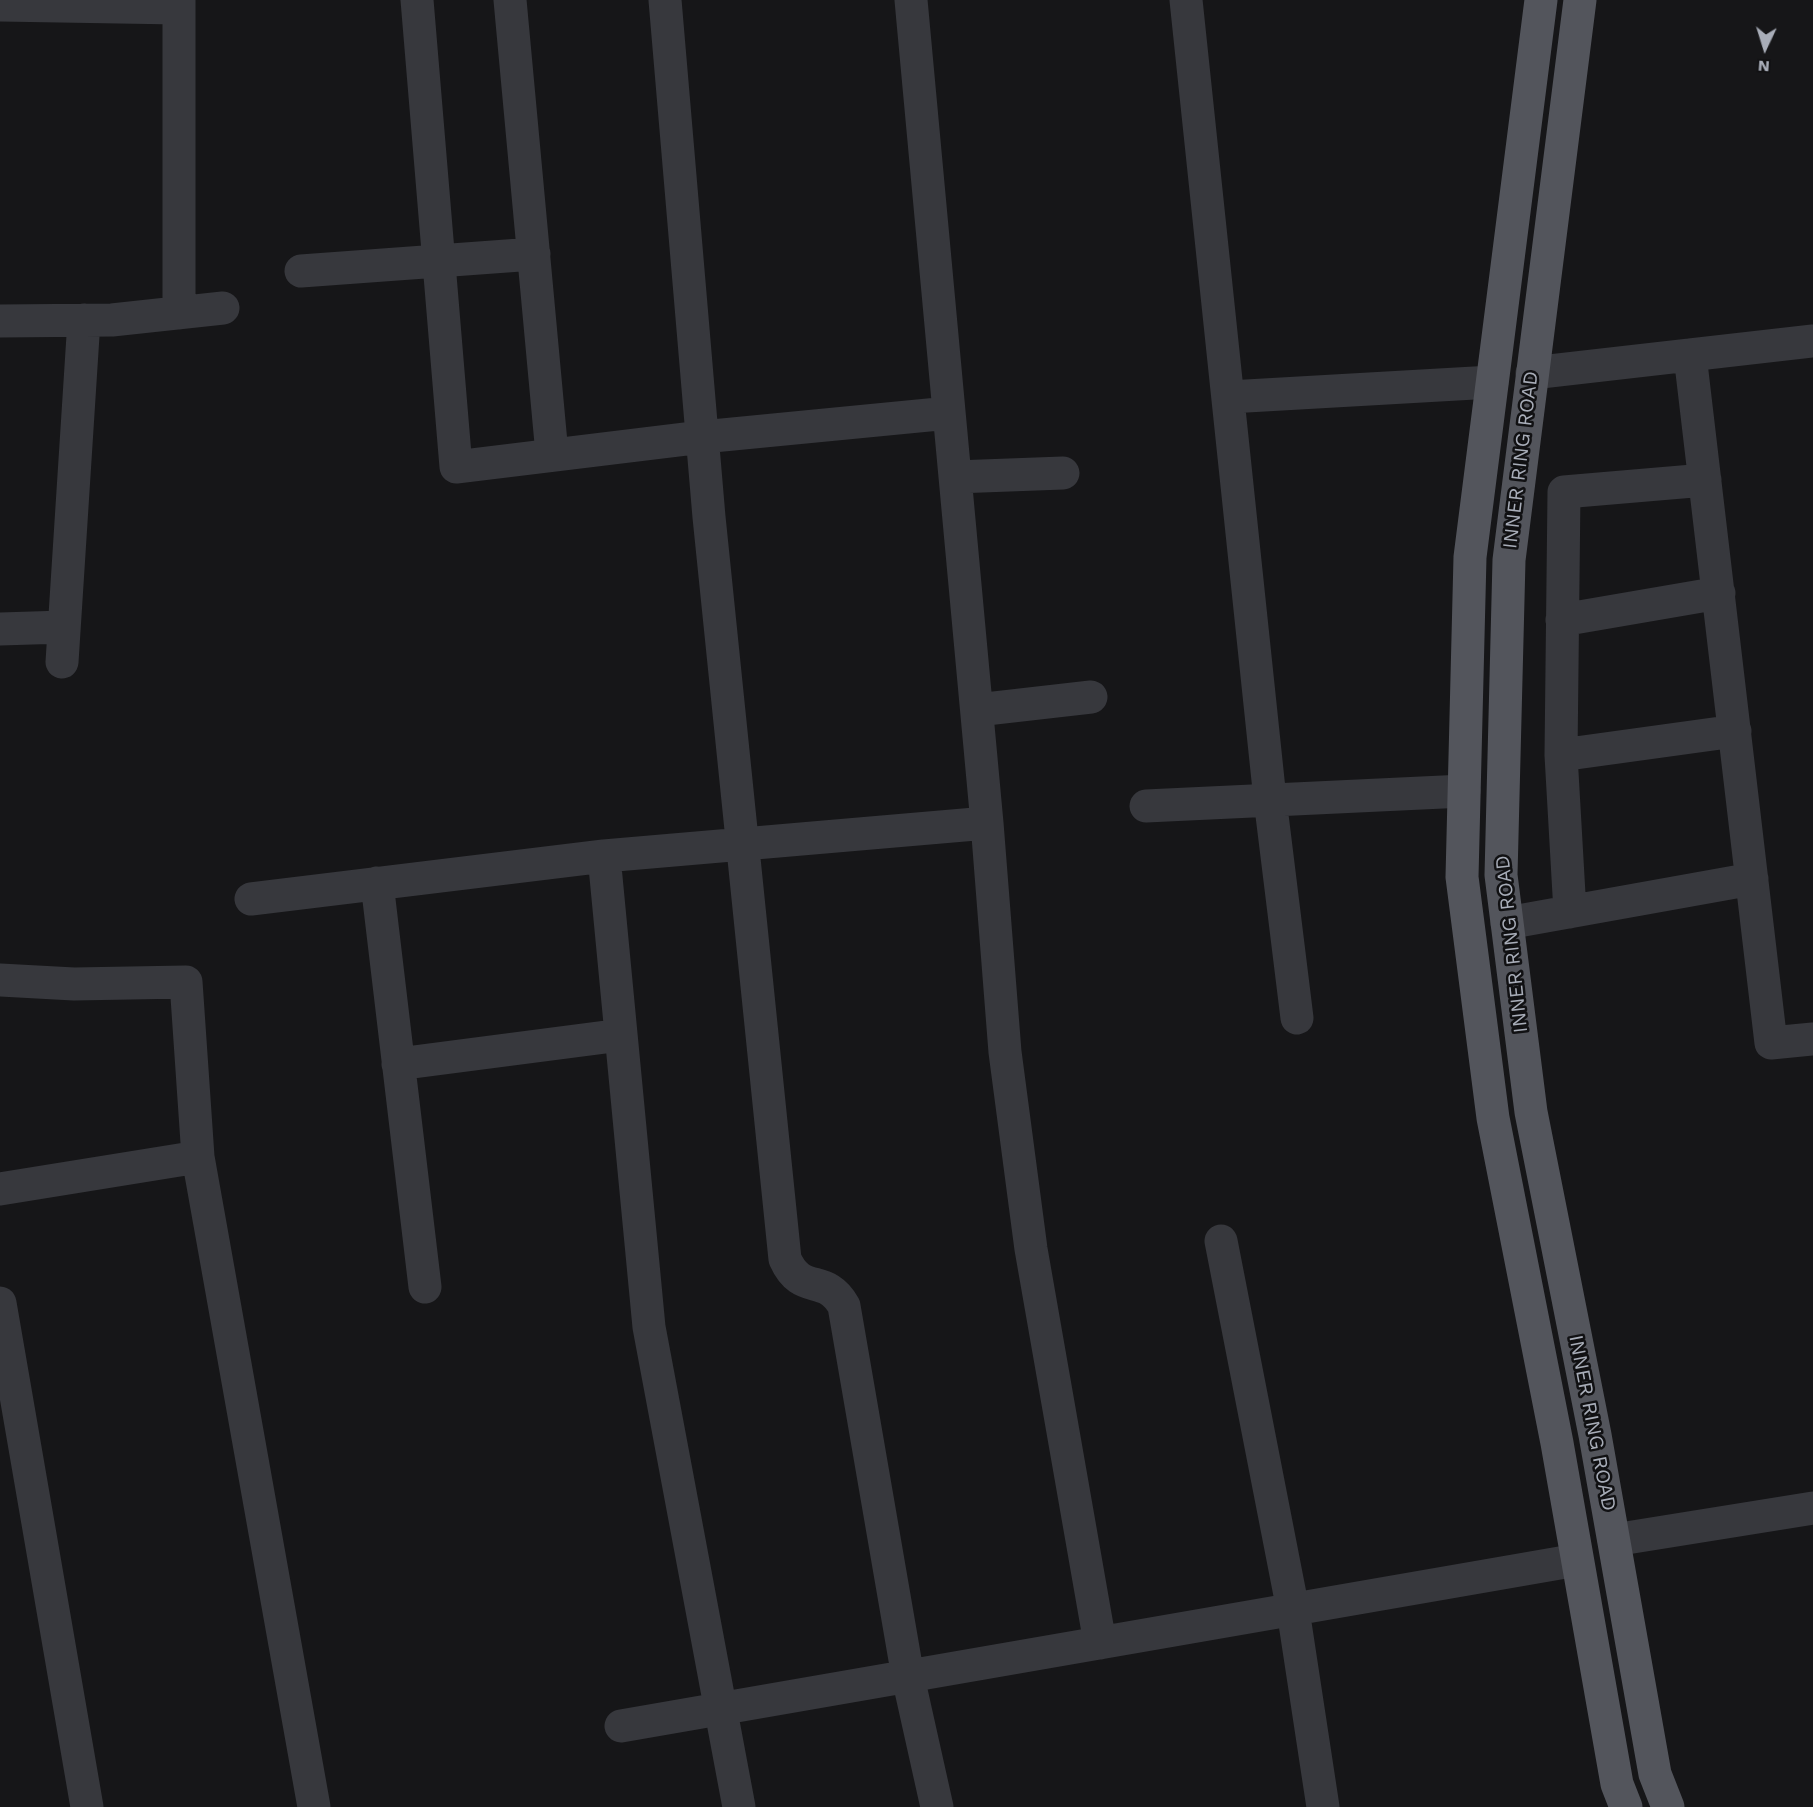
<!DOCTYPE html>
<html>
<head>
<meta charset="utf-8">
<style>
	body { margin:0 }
	#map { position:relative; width:1813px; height:1807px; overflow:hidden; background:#161618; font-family:"Work Sans",sans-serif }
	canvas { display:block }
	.north { position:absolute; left:1735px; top:18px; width:60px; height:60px; -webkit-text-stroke:4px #111113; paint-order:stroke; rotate:184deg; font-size:16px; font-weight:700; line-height:24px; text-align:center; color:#a8adb8 }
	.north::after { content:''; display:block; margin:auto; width:21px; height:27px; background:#a8adb8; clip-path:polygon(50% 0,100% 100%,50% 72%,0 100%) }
</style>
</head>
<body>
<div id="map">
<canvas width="1813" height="1807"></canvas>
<div class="north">N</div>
</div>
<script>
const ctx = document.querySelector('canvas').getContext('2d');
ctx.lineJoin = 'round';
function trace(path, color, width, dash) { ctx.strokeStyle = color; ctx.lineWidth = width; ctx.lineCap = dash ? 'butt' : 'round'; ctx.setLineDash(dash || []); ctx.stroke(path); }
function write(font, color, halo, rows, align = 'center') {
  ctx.font = font + ' "Work Sans",sans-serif'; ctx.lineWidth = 5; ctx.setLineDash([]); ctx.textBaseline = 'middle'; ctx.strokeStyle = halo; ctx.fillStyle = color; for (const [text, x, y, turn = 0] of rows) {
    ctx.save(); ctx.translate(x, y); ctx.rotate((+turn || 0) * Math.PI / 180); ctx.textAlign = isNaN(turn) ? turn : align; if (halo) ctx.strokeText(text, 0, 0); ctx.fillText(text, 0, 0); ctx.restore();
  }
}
const minor = new Path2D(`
	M417,0L456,467L702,437L949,413
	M510,0L552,454
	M665,0L709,517L785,1259C802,1297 825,1272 844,1306L908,1677L937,1807
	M911,0L987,823L1005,1052L1031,1249L1100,1643
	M1186,0L1270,799L1297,1018
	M0,5L179,8
	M301,271L534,254
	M179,313V0
	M0,321L112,320L223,308
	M1690,355L1771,1043L1813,1039
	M1532,373L1813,341
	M1229,397L1492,382
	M955,477L1063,473
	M1562,620L1719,593
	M0,629L64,627
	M62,662L84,320
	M977,710L1091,697
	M1561,755L1735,731
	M1146,806L1464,791
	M604,856L649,1327L739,1807
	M377,883L425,1287
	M251,899L604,856L987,823
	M1570,912L1561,755L1564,492L1705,480
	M1507,923L1752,879
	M0,980L74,984L186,982L198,1157L314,1807
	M398,1064L621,1035
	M0,1189L198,1157
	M1221,1241L1293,1610L1323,1807
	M0,1303L87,1807
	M1614,1540L1813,1508
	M621,1726L1577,1560`);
const major = new Path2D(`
	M1541,0L1470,557L1462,877L1493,1118L1557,1443L1617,1784L1626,1807
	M1580,0L1509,560L1501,875L1531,1112L1595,1435L1655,1774L1668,1807`);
const streetNames = [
	["INNER RING ROAD",1521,460,-83],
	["INNER RING ROAD",1512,944,-96],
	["INNER RING ROAD",1592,1423,79]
];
trace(minor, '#37383d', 33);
trace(major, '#53555c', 33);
write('20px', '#a8adb8', '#111113', streetNames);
</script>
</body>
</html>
